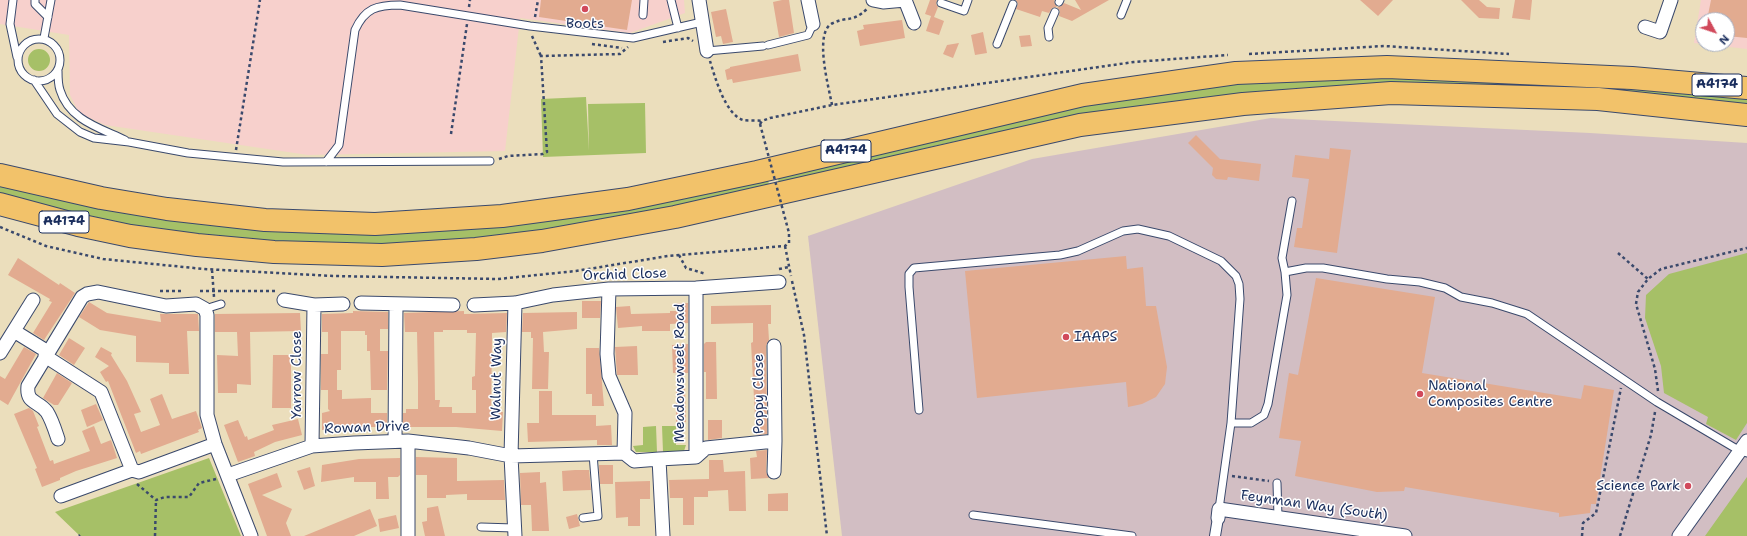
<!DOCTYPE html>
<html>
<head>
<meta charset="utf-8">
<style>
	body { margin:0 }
	#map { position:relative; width:1747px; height:536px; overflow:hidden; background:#ebdebc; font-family:"Shantell Sans",sans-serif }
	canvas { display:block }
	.north { position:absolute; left:1695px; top:12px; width:40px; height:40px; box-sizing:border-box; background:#fff; border:1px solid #a4acbf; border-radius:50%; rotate:130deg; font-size:11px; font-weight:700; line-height:16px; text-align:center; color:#1b2f5e }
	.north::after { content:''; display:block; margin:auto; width:14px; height:18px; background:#d1495b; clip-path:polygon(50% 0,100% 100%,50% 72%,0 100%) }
</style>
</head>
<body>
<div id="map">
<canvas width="1747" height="536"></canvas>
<div class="north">N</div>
</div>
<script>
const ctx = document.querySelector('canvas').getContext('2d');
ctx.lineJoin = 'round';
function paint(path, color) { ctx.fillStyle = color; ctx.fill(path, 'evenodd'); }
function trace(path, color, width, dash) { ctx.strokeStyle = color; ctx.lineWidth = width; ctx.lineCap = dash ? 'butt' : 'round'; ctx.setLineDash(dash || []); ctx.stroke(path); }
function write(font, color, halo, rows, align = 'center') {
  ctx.font = font + ' "Shantell Sans",sans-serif'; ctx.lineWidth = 3; ctx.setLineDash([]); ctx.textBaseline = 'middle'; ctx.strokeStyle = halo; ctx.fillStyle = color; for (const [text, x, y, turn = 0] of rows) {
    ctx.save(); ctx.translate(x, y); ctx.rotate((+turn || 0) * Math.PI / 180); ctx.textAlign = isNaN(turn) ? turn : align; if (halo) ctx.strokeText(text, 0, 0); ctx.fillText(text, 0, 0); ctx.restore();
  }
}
const built = new Path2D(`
	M0,0H684L685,13L630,33L520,18L505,151L308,155L105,125L79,113L70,95L69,35L0,24Z
	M1701,0H1747V49L1694,43ZM1703,20H1727V44H1703Z`);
const industrial = new Path2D(`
	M1271,118L1590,133L1747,143V536H842L808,236L1032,159Z`);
const green = new Path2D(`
	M28 60a11 11 0 1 1 22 0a11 11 0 1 1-22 0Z
	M1358,76L1637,88L1747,98V106L1394,85L1299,88L1160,103L1046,122L939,145L779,183L777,175L1058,109L1210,83Z
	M586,97L589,151L588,104L645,103L646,153L543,157L541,99Z
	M768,177L769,187L616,220L488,238L362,245L240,240L135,227L0,197V183L292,230Z
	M1747,253V423L1736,440L1706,424L1708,417L1664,393L1661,366L1645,318L1646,295L1669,274Z
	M656,426L657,452H636L633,446L643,445V427Z
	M662,426H676V445H686L684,451L663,452Z
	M209,458L241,536H80L55,512Z
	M1747,477V536H1705Z`);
const building = new Path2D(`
	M541,0H632L627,30L539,17Z
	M782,0H789L794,33L779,37L773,2Z
	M930,0H937L936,4L938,7L934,17L944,21L939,35L926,31L931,16L925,14Z
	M1016,0H1054L1055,4L1057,7L1061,6L1064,3L1081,10L1075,0H1109L1072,21L1059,16L1060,11L1057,7L1052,8L1049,13L1042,11L1040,17L1016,9L1018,4Z
	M1360,0H1393L1378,16Z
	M1461,0H1479L1487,7L1500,8L1499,19L1479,18Z
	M1515,0H1532L1530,20L1512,18Z
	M1711,0H1747V38L1727,36V20H1707Z
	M726,9L733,42L723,44L721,36L716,37L711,12Z
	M902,20L905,38L860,46L857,31L864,29L863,25Z
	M983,32L987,53L975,55L971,35Z
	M1030,35L1032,46L1021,47L1019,36Z
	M959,43L953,58L943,54L947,45Z
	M798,54L801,71L733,83L732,79L727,80L725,70L730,68V67Z
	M1196,135L1220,159L1261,164L1259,181L1228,177L1227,180L1216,179L1212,175L1213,168L1188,143Z
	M1330,148L1351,150L1337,253L1294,247L1297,228H1302L1309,179L1292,177L1295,155L1329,159Z
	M1126,256L1127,269L1143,267L1146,306H1156L1167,367L1165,384L1156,397L1142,404L1128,407L1126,382L977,398L965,271Z
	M18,258L59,285L60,283L75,293L44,340L33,333L52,302L49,301L50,299L8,275Z
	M1316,278L1435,297L1422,373L1581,399L1584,385L1614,390L1596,504H1591L1590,513L1559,517V513L1405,487L1404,491L1377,492L1295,476L1301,441L1279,438L1289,373L1298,375Z
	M582,301H601L600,318H582Z
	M89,302L107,313L161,322L160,314H198L199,331H187L189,374H169V363L136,362V336L100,330L79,317Z
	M676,303H688V323L670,324V331H642V326L618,328L616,307L630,306L631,314L670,313V311H676Z
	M771,305V324H768L769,340L766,346L767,434L756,435L751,343L753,342V323L711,324V306Z
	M353,311L388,312V329H380V351H388L387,390H371L370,351H367V335H365V331H341V370H337V390H321V354H328V332H322V314L353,313Z
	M464,311V314L507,313L506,332L492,333V339L491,411L503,412L502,431L456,427H403V413H406V409H418V382L417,332H405L404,313ZM443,330H467V333H476L475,376L472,377V390H476V413H452V407H439L440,400H435L434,332H443Z
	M577,312V329L543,332L544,352H549L548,389H532L533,338H531V332H522L523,313Z
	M300,313L301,331L250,332L251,385L237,384V393H218L217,355L238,356L237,332H215V314Z
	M69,338L85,348L74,365L59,355Z
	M706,342H716L717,399H706V372H704V344Z
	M688,344V373H673L672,345Z
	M637,346L638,375H617L615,347Z
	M24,347L36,354L8,405L0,400V376L5,379Z
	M101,347L112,353L111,355L127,381L141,412L134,414L141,432L160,425L150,399L162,394L172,419L196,411L202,428L198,430L199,432L141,454L140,451L136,453L108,381L106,382L100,372L109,366L95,357Z
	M586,348H599L604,406H592V394H586Z
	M273,355H291V408H272Z
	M57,373L72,383L58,405H54L43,398Z
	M676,388H685L686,422H676Z
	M328,390H342V399L371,398V413H387V427H358V429L335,428V430H322V413L330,411L328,409Z
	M539,391H552V415H596V426L611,425L612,445H597V440L528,442L527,423H539Z
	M96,404L103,420L87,427L81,410Z
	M29,408L33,411L39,426L37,427L50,461L53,460L54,464L90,451L82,431L94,426L101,444L111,440L117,458L76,471L60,478V480L42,487L35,469L37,468L14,414Z
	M298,419L302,435L275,442L254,452L255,456L238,462L224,425L238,420L245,437L247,436L248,440L274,430L272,425Z
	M708,420H722V438L708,440Z
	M767,450L766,472L769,478L751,479L750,458L757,457L756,451Z
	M416,457L457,458V481L504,480L505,500H467V494L446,495V498H427V475H416Z
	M400,458V475L398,477H388L389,499H376V482H354V477L321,482L322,465L359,459Z
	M709,460H723L724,472L745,471L746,511H729L728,490L708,491V497H694V525H683V498H670L669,480L709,479Z
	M599,465H613V484H600Z
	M310,467L315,486L304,490L297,471Z
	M575,470H589L591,490L563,491L562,471Z
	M540,472V483L546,482L549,531H532L531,505H521L520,473Z
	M277,473L282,487L262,495L292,509L286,523L291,536H267L248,484Z
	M650,481V499H640V526H628V517L616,518L615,482Z
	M788,493V511H768V494Z
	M438,506L445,536H425L422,522L427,521V508Z
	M370,509L377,526L354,536H304Z
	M577,514L580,526L569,529L566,517Z
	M396,515L399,528L380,532L378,519Z`);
const path = new Path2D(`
	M469,7L470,0
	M535,17L538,0
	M532,36L541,56
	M663,42L688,38L693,41
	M592,44L622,48
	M1249,54L1384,46L1509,54
	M710,61C715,77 725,114 743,120C748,121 756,120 762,121
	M832,105C829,88 813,31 833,23C848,16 852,23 867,9
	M760,124L762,121L770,118L832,105L1134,62L1228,55
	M451,134L467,24
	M236,150L260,0
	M499,159L508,156L543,154L547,152L541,56L620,54L628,47
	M0,227L46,246L103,259L204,269L333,276L498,279L576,271L668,256L785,246L789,243V233
	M785,246L791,276
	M1618,253L1648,279
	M679,255L686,268L706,274
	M779,269L789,267
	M212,270L214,297
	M792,281L804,335L827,536
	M160,291H181
	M200,291H275
	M1658,391L1655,369L1636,304L1638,292L1648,279L1661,269L1747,248
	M1232,476L1269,481
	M137,484L156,500L165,497H189L199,483L216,479
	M79,536L80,535
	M155,536L156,500
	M1582,536L1583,523L1596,513L1621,388
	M1620,536L1651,435L1655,412`);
const service = new Path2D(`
	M13,0L10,24L17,57
	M35,0V4L48,17
	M671,0L678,28
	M1059,2L1060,0
	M941,3L964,11L968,0
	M643,15L644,0
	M1121,15L1127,0
	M1049,37L1048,28L1055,12
	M44,38L51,0
	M18 60a21 21 0 1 1 42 0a21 21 0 1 1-42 0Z
	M997,44L1013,4
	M768,45L808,35L813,24
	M707,51L763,46
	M58,71C58,77 58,84 60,90C69,120 100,128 125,140
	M34,80L57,114L80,132L94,138L129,142L188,153L283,162L490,161
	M326,162L339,145L355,30C365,8 377,5 400,5L530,26L633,38L702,22
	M1285,272L1282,258L1292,201
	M205,309L221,304
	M919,410L909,287V274L914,268L1060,255L1078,251L1123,231L1138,229L1169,236L1221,261L1236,276L1239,284L1240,299L1231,423L1219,509
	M1231,423H1251L1264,415L1268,404L1287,295L1285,272L1306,268H1323L1387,279L1420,282L1445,288L1461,297L1492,303L1527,314L1657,402L1740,451L1747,453
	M1277,483L1278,517
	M973,515L1132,536
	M583,518L598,516L593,454
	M481,527L514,528`);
const pedestrian = new Path2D(`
	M1215,536L1218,518`);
const minor = new Path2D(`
	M699,0L707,51
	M808,0L813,24
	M873,0L883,2L905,0
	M905,0L914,23
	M1645,27L1660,32L1671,0
	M696,288V457
	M609,289L607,354L609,376L625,413L624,453
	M284,300L314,305L343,304
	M361,303L453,305
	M474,305L515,303L553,295L609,289L696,288L779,282
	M14,331L48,352
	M0,353L33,300
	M45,356L101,392L132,470L139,472L215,444
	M58,439C55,430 52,420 47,412C38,400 26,404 28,386L82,297L87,294L98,292L166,306L196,304L205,309L207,315V415L215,444L251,536
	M395,441L396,305
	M408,441V536
	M312,446L314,305
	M659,459L696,457L706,448L775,441L774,346
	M774,472L775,441
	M228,475L312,446L354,443L408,441L469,448L511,456L624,453L634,461L659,459L663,536
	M61,496L132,470
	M1218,518L1219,509L1405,536
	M515,536L511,456L515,303
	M1679,536L1747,441`);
const trunk = new Path2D(`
	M0,175L101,198L167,209L265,220L375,224L502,216L628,199L757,172L1083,95L1236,73L1387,67L1632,78L1747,88
	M0,204L78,225L130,236L197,245L274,252L382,255L476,249L542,241L675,217L1080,125L1243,104L1391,93L1598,99L1747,115`);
const pathBridge = new Path2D(`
	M760,124L789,233`);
const markers = [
	[585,9,4,"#d1495b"],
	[1066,337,4,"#d1495b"],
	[1420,394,4,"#d1495b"],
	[1688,486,4,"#d1495b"]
];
const shields = [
	[1717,85,50],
	[846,151,50],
	[64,222,50]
];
const shieldNames = [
	["A4174",1717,85],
	["A4174",846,151],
	["A4174",64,222]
];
const poiNames = [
	["Boots",585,24,"center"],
	["IAAPS",1074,337],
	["National",1428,386],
	["Composites Centre",1428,402],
	["Science Park",1680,486,"right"]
];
const streetNames = [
	["Orchid Close",625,275,-2],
	["Meadowsweet Road",680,373,-90],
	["Yarrow Close",297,375,-90],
	["Walnut Way",497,379,-89],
	["Poppy Close",759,394,-90],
	["Rowan Drive",367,428,-2],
	["Feynman Way (South)",1314,506,8]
];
paint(built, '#f7d0cc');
paint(industrial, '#d2bec3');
paint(green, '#a6c067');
paint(building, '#e2ab90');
trace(service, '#3a496c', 9);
trace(pedestrian, '#3a496c', 12);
trace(minor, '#3a496c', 15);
trace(trunk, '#3a496c', 24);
trace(path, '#3a496c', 2.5, [3, 3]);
trace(service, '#fff', 7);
trace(pedestrian, '#fff', 10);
trace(minor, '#fff', 13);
trace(trunk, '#f2c26a', 22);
trace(pathBridge, '#3a496c', 2.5, [3, 3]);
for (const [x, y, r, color] of markers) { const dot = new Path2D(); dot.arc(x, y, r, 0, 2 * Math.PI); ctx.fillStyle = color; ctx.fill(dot); trace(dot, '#fff', 1.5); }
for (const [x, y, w] of shields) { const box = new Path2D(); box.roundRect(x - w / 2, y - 11, w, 22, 3); ctx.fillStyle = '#fff'; ctx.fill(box); trace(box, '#1b2f5e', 1); }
write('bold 13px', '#1b2f5e', null, shieldNames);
write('14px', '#1b2f5e', '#fff', poiNames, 'left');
write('14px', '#1b2f5e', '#fff', streetNames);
</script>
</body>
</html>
